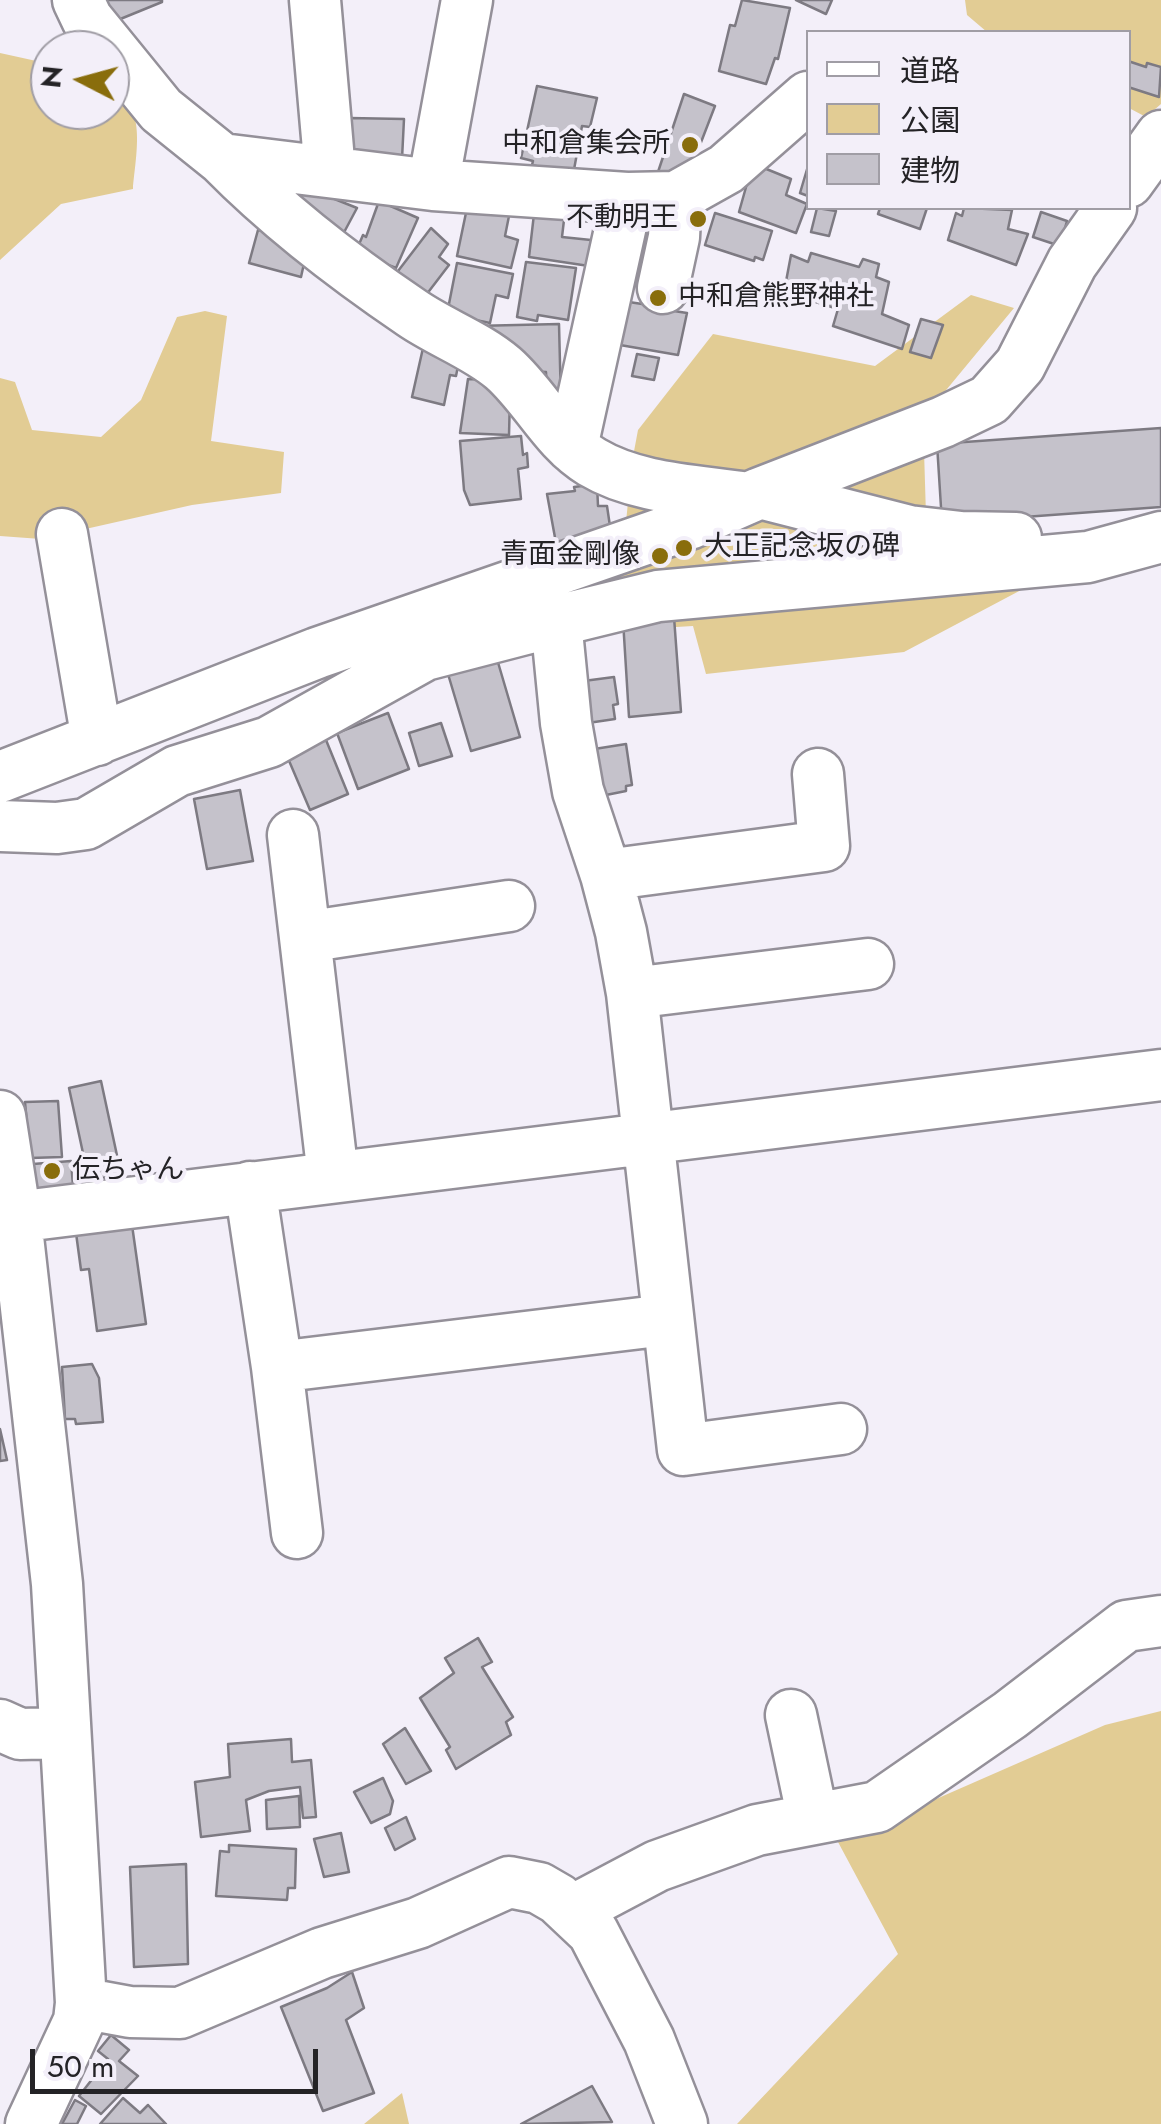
<!DOCTYPE html>
<html>
<head>
<meta charset="utf-8">
<style>
	body { margin:0 }
	#map { position:relative; width:1161px; height:2124px; overflow:hidden; background:#f3eff9; font-family:Jost,"Noto Sans JP",sans-serif }
	canvas { display:block }
	.legend { position:absolute; left:806px; top:30px; width:325px; height:180px; box-sizing:border-box; background:#f3eff9; border:2px solid #a09da5; margin:0; padding:12px 18px; list-style:none; font-size:30px; color:#242326 }
	.legend li { display:flex; align-items:center; gap:20px; height:50px }
	.legend b { width:50px; border:2px solid #a09da5 }
	.north { position:absolute; left:30px; top:30px; width:100px; height:100px; box-sizing:border-box; background:#f3eff9; border:2px solid #a09da5; border-radius:50%; rotate:276deg; font-size:28px; font-weight:700; line-height:40px; text-align:center; color:#242326 }
	.north::after { content:''; display:block; margin:auto; width:35px; height:45px; background:#896d0c; clip-path:polygon(50% 0,100% 100%,50% 72%,0 100%) }
	.scale { position:absolute; left:30px; top:2049px; width:288px; height:45px; box-sizing:border-box; border:5px solid #242326; border-top:0; padding-left:12px; font-size:30px; line-height:35px; white-space:nowrap; color:#242326; -webkit-text-stroke:8px #f3eff9; paint-order:stroke }
</style>
</head>
<body>
<div id="map">
<canvas width="1161" height="2124"></canvas>
<ul class="legend">
<li><b style="height:12px;background:#fff"></b>道路</li>
<li><b style="height:28px;background:#e2cc94"></b>公園</li>
<li><b style="height:28px;background:#c5c2cb"></b>建物</li>
</ul>
<div class="north">N</div>
<div class="scale">50 m</div>
</div>
<script>
const ctx = document.querySelector('canvas').getContext('2d');
ctx.lineJoin = 'round';
function paint(path, color) { ctx.fillStyle = color; ctx.fill(path, 'evenodd'); }
function trace(path, color, width, dash) { ctx.strokeStyle = color; ctx.lineWidth = width; ctx.lineCap = dash ? 'butt' : 'round'; ctx.setLineDash(dash || []); ctx.stroke(path); }
function write(font, color, halo, rows, align = 'center') {
  ctx.font = font + ' Jost,"Noto Sans JP",sans-serif'; ctx.lineWidth = 8; ctx.setLineDash([]); ctx.textBaseline = 'middle'; ctx.strokeStyle = halo; ctx.fillStyle = color; for (const [text, x, y, turn = 0] of rows) {
    ctx.save(); ctx.translate(x, y); ctx.rotate((+turn || 0) * Math.PI / 180); ctx.textAlign = isNaN(turn) ? turn : align; if (halo) ctx.strokeText(text, 0, 0); ctx.fillText(text, 0, 0); ctx.restore();
  }
}
const green = new Path2D(`
	M965,0H1161V104L1146,117L1129,108L1128,32H987L967,15Z
	M0,53L50,64V110H110V85C148,106 136,152 133,189L61,204L0,260Z
	M971,295L1014,308L923,418L927,548L1033,563L1023,589L904,652L706,674L693,626L576,633L493,617L621,572L632,462L638,430L713,334L875,366Z
	M205,311L227,316L211,441L284,452L281,493L192,505L41,539L0,536V378L15,382L32,430L101,437L141,400L177,317Z
	M1161,1711V2124H737L898,1954L838,1842L1105,1725Z
	M402,2093L409,2124H364Z`);
const building = new Path2D(`
	M104,0H162V2L113,22Z
	M742,0L790,8L778,59L775,58L766,84L719,71L730,25L735,26Z
	M796,0H832L826,14Z
	M1128,61L1146,67L1147,63L1161,67L1159,97L1128,87Z
	M537,86L597,98L590,127L582,126L573,175L532,165L533,161L521,158Z
	M684,94L715,106L688,176L657,175Z
	M349,118L404,119L402,159L348,157Z
	M759,166L791,179L786,195L807,204L796,233L739,212L750,173Z
	M808,166V196L800,193Z
	M302,186L357,208L341,238L287,210Z
	M379,201L418,218L396,268L358,253L357,249L363,235L366,237Z
	M467,208L509,216L505,236L518,240L511,268L457,256Z
	M817,208L836,211L829,236L811,232Z
	M880,208H927L920,229L878,214Z
	M964,208L1012,210L1008,229L1028,234L1016,265L948,240L956,213L962,216Z
	M1041,212L1067,221L1060,246L1033,237Z
	M715,213L772,231L763,260L755,257L754,261L705,245Z
	M534,214L564,220L562,237L591,240L589,266L529,257Z
	M431,228L448,244L439,257L449,265L423,299L395,275Z
	M258,230L296,238L307,250L301,277L249,263Z
	M811,253L859,267L863,259L879,264L876,277L889,282L882,314L909,325L902,349L833,326L838,309L784,292L791,255L808,262Z
	M526,262L576,268L568,320L538,315L537,321L517,317Z
	M457,263L513,274L508,298L496,295L490,323L447,314Z
	M644,295L676,302L674,311L687,313L678,355L620,345L629,302L642,304Z
	M921,319L943,325L931,358L910,352Z
	M559,324L561,403L547,398L546,372L520,371L474,326Z
	M423,348L460,356L456,376L450,375L444,405L412,397Z
	M637,354L659,358L654,380L632,376Z
	M468,379L501,380L510,396L509,435L460,433Z
	M1161,428V507L942,523L937,444Z
	M521,436L523,455L527,453L528,467L518,469L521,499L470,505L464,490L460,441Z
	M597,484L598,506H607L611,533L583,542L556,543L547,494L575,491L574,487Z
	M674,617L681,712L629,717L623,620Z
	M497,659L520,737L471,751L448,674Z
	M614,677L618,704L613,705L615,719L581,724L576,682Z
	M388,713L409,769L358,789L337,733Z
	M441,723L452,756L419,766L409,733Z
	M326,740L348,794L310,810L287,756Z
	M626,744L632,785L626,786V791L596,797L588,750Z
	M240,790L253,861L207,869L194,799Z
	M101,1081L121,1174L89,1181L69,1088Z
	M58,1101L62,1157L30,1158L25,1102Z
	M71,1161L73,1186L36,1191L33,1164Z
	M132,1225L146,1324L97,1331L89,1269L81,1270L76,1233Z
	M92,1364L99,1378L103,1422L76,1424L75,1419H65L62,1367Z
	M0,1429L7,1460L0,1461Z
	M478,1638L492,1662L482,1667L513,1717L506,1722L511,1735L456,1769L446,1750L450,1747L420,1698L454,1673L445,1658Z
	M405,1728L431,1771L406,1784L383,1744Z
	M291,1739L292,1762L311,1760L316,1817L303,1818L300,1787L269,1791L246,1800L250,1831L201,1837L195,1782L230,1777L228,1744Z
	M383,1778L393,1801L390,1814L371,1823L354,1792Z
	M299,1796L300,1827L267,1829L266,1800Z
	M406,1817L415,1839L395,1850L385,1828Z
	M341,1833L349,1872L324,1877L314,1839Z
	M229,1845L296,1849L295,1888H288L287,1900L216,1896L220,1851L229,1852Z
	M186,1864L188,1964L134,1967L130,1867Z
	M352,1972L364,2008L346,2020L374,2093L323,2111L281,2007L327,1988Z
	M111,2035L129,2050L119,2061L138,2076L101,2114L79,2096L108,2059L98,2051Z
	M592,2086L612,2122L521,2124Z
	M123,2098L140,2113L148,2105L166,2124H100Z
	M75,2100L86,2106L77,2124H62Z`);
const minor = new Path2D(`
	M78,0L87,19L161,110L222,159L433,185L627,198L676,197L726,169L808,97
	M315,0L330,172
	M222,159C279,217 344,267 412,313C441,333 476,345 503,368C536,397 554,439 592,462C637,489 697,490 748,498
	M1128,182L1161,136
	M433,185L467,0
	M663,288L674,237L676,197
	M572,447L627,198
	M760,493L909,531L961,537L1016,538
	M62,534L97,740
	M556,621L566,723L578,791L606,875L621,932L632,993L683,1450L841,1429
	M0,777L317,653L689,524L760,493L943,422L989,400L1020,365L1072,263L1111,208
	M0,826L57,828L86,824L177,771L269,742L425,655L556,621L658,596L1088,557L1161,537
	M293,835L333,1176
	M606,875L824,846L818,774
	M305,937L509,906
	M632,993L868,964
	M0,1116L16,1219L57,1584L81,2003L79,2021L31,2124
	M250,1187L277,1367
	M0,1219L1161,1075
	M297,1533L277,1367L666,1320
	M791,1715L813,1819
	M0,1725L20,1734L64,1733
	M572,1911L657,1866L757,1830L877,1807L1010,1715L1126,1626L1161,1621
	M81,2003L130,2012L180,2013L322,1953L418,1923L509,1882L539,1888L558,1899L593,1932L649,2040L682,2124`);
const markers = [
	[690,145,10,"#896d0c"],
	[698,219,10,"#896d0c"],
	[658,298,10,"#896d0c"],
	[684,548,10,"#896d0c"],
	[660,556,10,"#896d0c"],
	[52,1171,10,"#896d0c"]
];
const poiNames = [
	["中和倉集会所",670,145],
	["不動明王",678,219],
	["中和倉熊野神社",678,298,"left"],
	["大正記念坂の碑",704,548,"left"],
	["青面金剛像",640,556],
	["伝ちゃん",72,1171,"left"]
];
paint(green, '#e2cc94');
paint(building, '#c5c2cb');
trace(building, '#7d7a82', 2.5);
trace(minor, '#949099', 55);
trace(minor, '#fff', 50);
for (const [x, y, r, color] of markers) { const dot = new Path2D(); dot.arc(x, y, r, 0, 2 * Math.PI); ctx.fillStyle = color; ctx.fill(dot); trace(dot, '#f3eff9', 4); }
write('28px', '#242326', '#f3eff9', poiNames, 'right');
</script>
</body>
</html>
